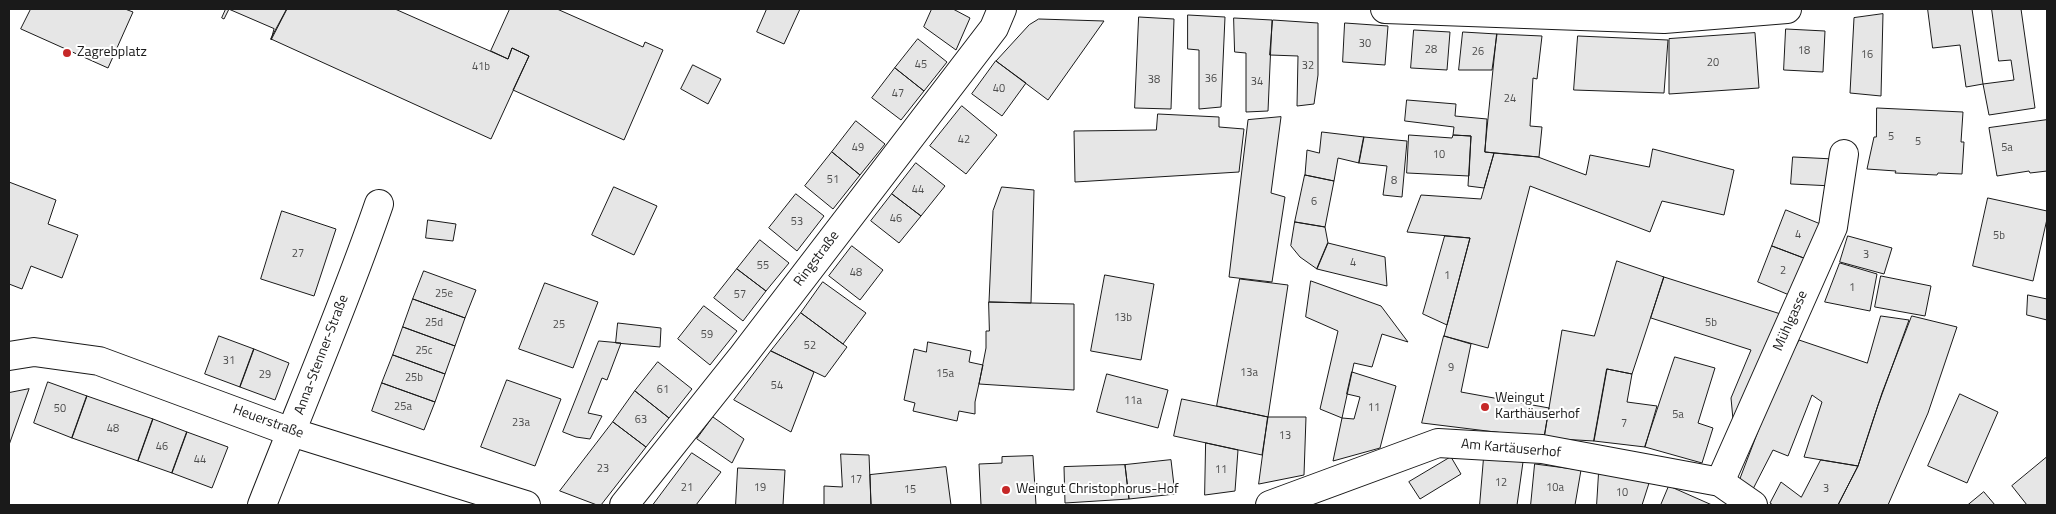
<!DOCTYPE html>
<html>
<head>
<meta charset="utf-8">
<style>
	body { margin:0 }
	#map { position:relative; width:2056px; height:514px; overflow:hidden; background:#fff; font-family:"Titillium Web",sans-serif }
	canvas { display:block }
	.frame { position:absolute; inset:0; border:10px solid #1a1a1a; pointer-events:none }
</style>
</head>
<body>
<div id="map">
<canvas width="2056" height="514"></canvas>
<div class="frame"></div>
</div>
<script>
const ctx = document.querySelector('canvas').getContext('2d');
ctx.lineJoin = 'round';
function paint(path, color) { ctx.fillStyle = color; ctx.fill(path, 'evenodd'); }
function trace(path, color, width, dash) { ctx.strokeStyle = color; ctx.lineWidth = width; ctx.lineCap = dash ? 'butt' : 'round'; ctx.setLineDash(dash || []); ctx.stroke(path); }
function write(font, color, halo, rows, align = 'center') {
  ctx.font = font + ' "Titillium Web",sans-serif'; ctx.lineWidth = 4; ctx.setLineDash([]); ctx.textBaseline = 'middle'; ctx.strokeStyle = halo; ctx.fillStyle = color; for (const [text, x, y, turn = 0] of rows) {
    ctx.save(); ctx.translate(x, y); ctx.rotate((+turn || 0) * Math.PI / 180); ctx.textAlign = isNaN(turn) ? turn : align; if (halo) ctx.strokeText(text, 0, 0); ctx.fillText(text, 0, 0); ctx.restore();
  }
}
const building = new Path2D(`
	M31,9H125L133,12L108,68L21,29Z
	M226,9H229L224,19L222,18Z
	M229,9H287L271,40L274,29Z
	M287,9H395L508,59L512,48L529,56L491,139L271,39Z
	M510,9H557L643,47L645,42L663,50L624,140L513,90L529,56L512,48L508,59L491,51Z
	M767,9H800L784,44L757,32Z
	M932,9H953L970,18L956,50L924,27Z
	M1928,9H1972L1983,84L1966,87L1960,45L1933,48Z
	M1992,9H2021L2035,108L1989,115L1983,84L2014,80L2011,60L1999,61Z
	M1883,14L1881,96L1850,93L1854,18Z
	M1188,15L1225,17L1221,107L1199,109V50L1188,49Z
	M1139,17L1174,19L1171,109L1135,108Z
	M1234,18L1272,20L1268,111L1246,112V53L1235,52Z
	M1039,19L1104,21L1048,100L996,61L1029,25Z
	M1273,20L1318,23V75L1314,104L1297,106L1298,56L1270,55Z
	M1345,23L1388,26L1385,65L1343,62Z
	M1786,29L1825,31L1823,72L1784,70Z
	M1414,30L1450,32L1447,70L1411,68Z
	M1463,32L1497,34L1492,70H1459Z
	M1755,33L1759,88L1669,94V39Z
	M1497,34L1542,36L1537,79L1533,78L1530,126L1542,127L1539,157L1485,152Z
	M1578,36L1668,40L1664,93L1574,90Z
	M918,39L947,62L924,91L895,68Z
	M996,61L1026,83L1002,116L972,94Z
	M693,65L721,79L708,104L681,89Z
	M895,68L924,91L901,120L872,98Z
	M1407,100L1456,104L1455,116L1487,119L1485,152L1494,153L1484,188L1468,186L1471,136L1453,135L1454,127L1405,121Z
	M962,106L997,135L966,174L930,146Z
	M1877,108L1963,112L1961,142H1964L1962,174L1938,173L1937,175L1895,173L1896,171L1867,169L1874,137H1876Z
	M1158,114L1219,117V127L1244,129L1239,172L1075,182L1074,131L1156,130Z
	M1281,117L1271,193L1285,197L1272,282L1229,277L1248,120Z
	M2047,120V171L2030,173L2029,171L1997,176L1989,128Z
	M856,121L885,144L860,175L832,152Z
	M1322,132L1364,137L1359,163L1338,158L1334,181L1305,175L1307,150L1319,153Z
	M1409,135L1452,138L1453,135L1471,136L1469,176L1407,173Z
	M1364,137L1407,141L1402,197L1383,195L1387,166L1359,163Z
	M1653,149L1734,170L1724,215L1662,201L1650,232L1530,186L1488,348L1444,336L1470,238L1407,232L1421,195L1481,199L1494,153L1538,157L1586,175L1590,155L1649,167Z
	M832,152L860,175L833,209L805,186Z
	M1793,157L1834,159L1833,186L1791,184Z
	M916,163L945,186L921,216L892,194Z
	M1305,175L1334,181L1325,227L1295,222Z
	M9,182L56,200L48,224L78,235L62,278L31,266L22,289L9,284Z
	M614,187L657,206L634,255L592,235Z
	M1002,187L1034,190L1031,303L989,302L993,211Z
	M796,194L824,216L797,251L769,228Z
	M892,194L921,216L899,243L871,221Z
	M1988,198L2047,211V219L2033,281L1973,266Z
	M1786,210L1823,225L1809,260L1772,246Z
	M282,211L336,229L314,296L261,279Z
	M428,220L456,224L453,241L426,238Z
	M1295,222L1325,227L1328,243L1317,269L1300,257L1291,246Z
	M1445,236L1470,238L1447,325L1423,314Z
	M1848,236L1892,248L1884,274L1840,262Z
	M760,240L789,263L766,291L737,269Z
	M1328,243L1385,257L1387,286L1317,269Z
	M852,246L883,270L860,300L829,276Z
	M1772,246L1809,260L1794,297L1758,282Z
	M1617,261L1664,277L1632,374L1607,369L1594,441L1544,438L1562,330L1594,336Z
	M1840,263L1877,274L1870,311L1825,302Z
	M737,269L766,291L743,321L714,298Z
	M424,271L476,290L465,318L413,299Z
	M1105,275L1154,284L1141,360L1091,351Z
	M1881,276L1931,286L1925,316L1875,307Z
	M1664,277L1787,316L1735,441L1731,398L1751,350L1651,318Z
	M1240,279L1288,285L1268,417L1217,406Z
	M1311,281L1381,306L1408,342L1382,334L1372,367L1354,363L1342,418L1320,409L1338,331L1306,317Z
	M823,282L866,313L843,344L801,313Z
	M545,283L598,302L573,368L519,349Z
	M2028,295L2047,299V320L2027,315Z
	M413,299L465,318L455,346L403,327Z
	M989,302L1074,304V390L979,384L986,348V331H989Z
	M704,306L737,331L710,365L678,339Z
	M801,313L847,347L825,377L771,351Z
	M1881,316L1909,320L1877,408L1858,466L1804,457L1822,402L1812,395L1788,456L1773,450L1753,489L1739,481L1778,379L1799,340L1867,363Z
	M1912,316L1957,327L1928,413L1888,505H1838L1858,466L1882,393Z
	M618,323L661,328L660,347L616,343Z
	M403,327L455,346L445,374L393,355Z
	M219,336L254,349L240,387L205,374Z
	M1444,336L1471,344L1461,392L1549,408L1544,438L1422,423Z
	M599,341L621,343L607,380L602,378L588,413L602,416L590,439L576,437L563,432Z
	M928,342L971,351L969,362L983,365L975,402V414L959,411L957,421L913,411L915,403L904,400L914,349L926,352Z
	M254,349L289,363L275,400L240,387Z
	M771,351L814,372L791,432L734,400Z
	M393,355L445,374L435,402L382,383Z
	M1675,357L1715,368L1698,423L1713,428L1702,463L1645,447Z
	M658,362L692,389L669,418L635,391Z
	M1607,369L1632,374L1627,402L1657,406L1645,447L1594,441Z
	M1352,372L1396,386L1380,448L1333,461L1342,418L1354,419L1360,397L1347,394Z
	M1107,374L1168,390L1158,428L1097,412Z
	M507,380L561,399L535,466L481,447Z
	M48,382L87,396L72,438L34,423Z
	M382,383L435,402L424,430L372,411Z
	M29,389L9,445V393Z
	M635,391L669,418L646,447L613,422Z
	M1960,394L1998,412L1967,483L1928,466Z
	M87,396L153,419L138,461L72,438Z
	M1182,399L1268,417L1262,455L1174,436Z
	M713,417L744,439L732,463L697,439Z
	M1268,417H1306L1304,475L1259,484Z
	M153,419L187,432L172,473L138,461Z
	M613,422L646,447L601,505H597L560,491Z
	M187,432L228,447L212,488L172,473Z
	M1206,443L1238,450L1235,491L1205,495Z
	M692,453L721,472L696,505H653Z
	M841,454L869,455L871,505H824V486L842,487Z
	M1033,456L1036,505H981L979,464L1002,463V457Z
	M1451,457L1461,474L1420,499L1409,482Z
	M1484,457L1523,462L1517,505H1480Z
	M2047,457V505H2027L2012,486Z
	M1171,460L1175,494L1129,499L1125,465Z
	M1821,460L1858,466L1838,505H1773L1770,503L1781,482L1801,497Z
	M1535,464L1581,470L1575,505H1531Z
	M1125,465L1129,499L1065,503L1064,467Z
	M946,467L951,505H871L870,475Z
	M738,468L785,470L783,505H736Z
	M1599,472L1650,480L1642,505H1597Z
	M1669,486L1712,505H1661Z
	M1984,492L1995,505H1968Z`);
const street = new Path2D(`
	M1385,9L1664,19L1787,9
	M1720,482L1833,227L1844,154
	M262,505C301,405 344,306 379,204
	M624,505L742,357L994,28L1002,9`);
const secondary = new Path2D(`
	M9,356L34,352L99,361L291,432L526,505
	M1270,505L1438,443L1542,449L1720,482L1753,505`);
const markers = [
	[67,53,5,"#c62828"],
	[1485,407,5,"#c62828"],
	[1006,490,5,"#c62828"]
];
const numberNames = [
	["30",1365,44],
	["28",1431,50],
	["18",1804,51],
	["26",1478,52],
	["16",1867,55],
	["20",1713,63],
	["45",921,65],
	["32",1308,66],
	["41b",481,67],
	["36",1211,79],
	["38",1154,80],
	["34",1257,82],
	["40",999,89],
	["47",898,94],
	["24",1510,99],
	["5",1891,137],
	["42",964,140],
	["5",1918,142],
	["49",858,148],
	["5a",2007,148],
	["10",1439,155],
	["51",833,180],
	["8",1394,181],
	["44",918,190],
	["6",1314,202],
	["46",896,219],
	["53",797,222],
	["4",1798,235],
	["5b",1999,236],
	["27",298,254],
	["3",1866,255],
	["4",1353,263],
	["55",763,266],
	["2",1783,271],
	["48",856,273],
	["1",1447,276],
	["1",1852,288],
	["25e",444,294],
	["57",740,295],
	["13b",1123,318],
	["25d",434,323],
	["5b",1711,323],
	["25",559,325],
	["59",707,335],
	["52",810,346],
	["25c",424,351],
	["31",229,361],
	["9",1451,368],
	["13a",1249,373],
	["15a",945,374],
	["29",265,375],
	["25b",414,378],
	["54",777,386],
	["61",663,390],
	["11a",1133,401],
	["25a",403,407],
	["11",1374,408],
	["50",60,409],
	["5a",1678,415],
	["63",641,420],
	["23a",521,423],
	["7",1624,424],
	["48",113,429],
	["13",1285,436],
	["46",162,447],
	["44",200,460],
	["23",603,469],
	["11",1221,470],
	["17",856,480],
	["12",1501,483],
	["21",687,488],
	["19",760,488],
	["10a",1555,488],
	["3",1826,489],
	["15",910,490],
	["10",1622,493]
];
const poiNames = [
	["Zagrebplatz",77,53],
	["Weingut",1495,399],
	["Karthäuserhof",1495,415],
	["Weingut Christophorus-Hof",1016,490]
];
const streetNames = [
	["Ringstraße",817,259,-53],
	["Mühlgasse",1791,321,-66],
	["Anna-Stenner-Straße",322,355,-69],
	["Heuerstraße",268,422,20],
	["Am Kartäuserhof",1511,449,5]
];
paint(building, '#e6e6e6');
trace(building, '#1a1a1a', 1);
trace(street, '#1a1a1a', 30);
trace(secondary, '#1a1a1a', 30);
trace(street, '#fff', 28);
trace(secondary, '#fff', 28);
for (const [x, y, r, color] of markers) { const dot = new Path2D(); dot.arc(x, y, r, 0, 2 * Math.PI); ctx.fillStyle = color; ctx.fill(dot); trace(dot, '#fff', 2); }
write('11px', '#4d4d4d', null, numberNames);
write('14px', '#1a1a1a', '#fff', poiNames, 'left');
write('14px', '#1a1a1a', '#fff', streetNames);
</script>
</body>
</html>
